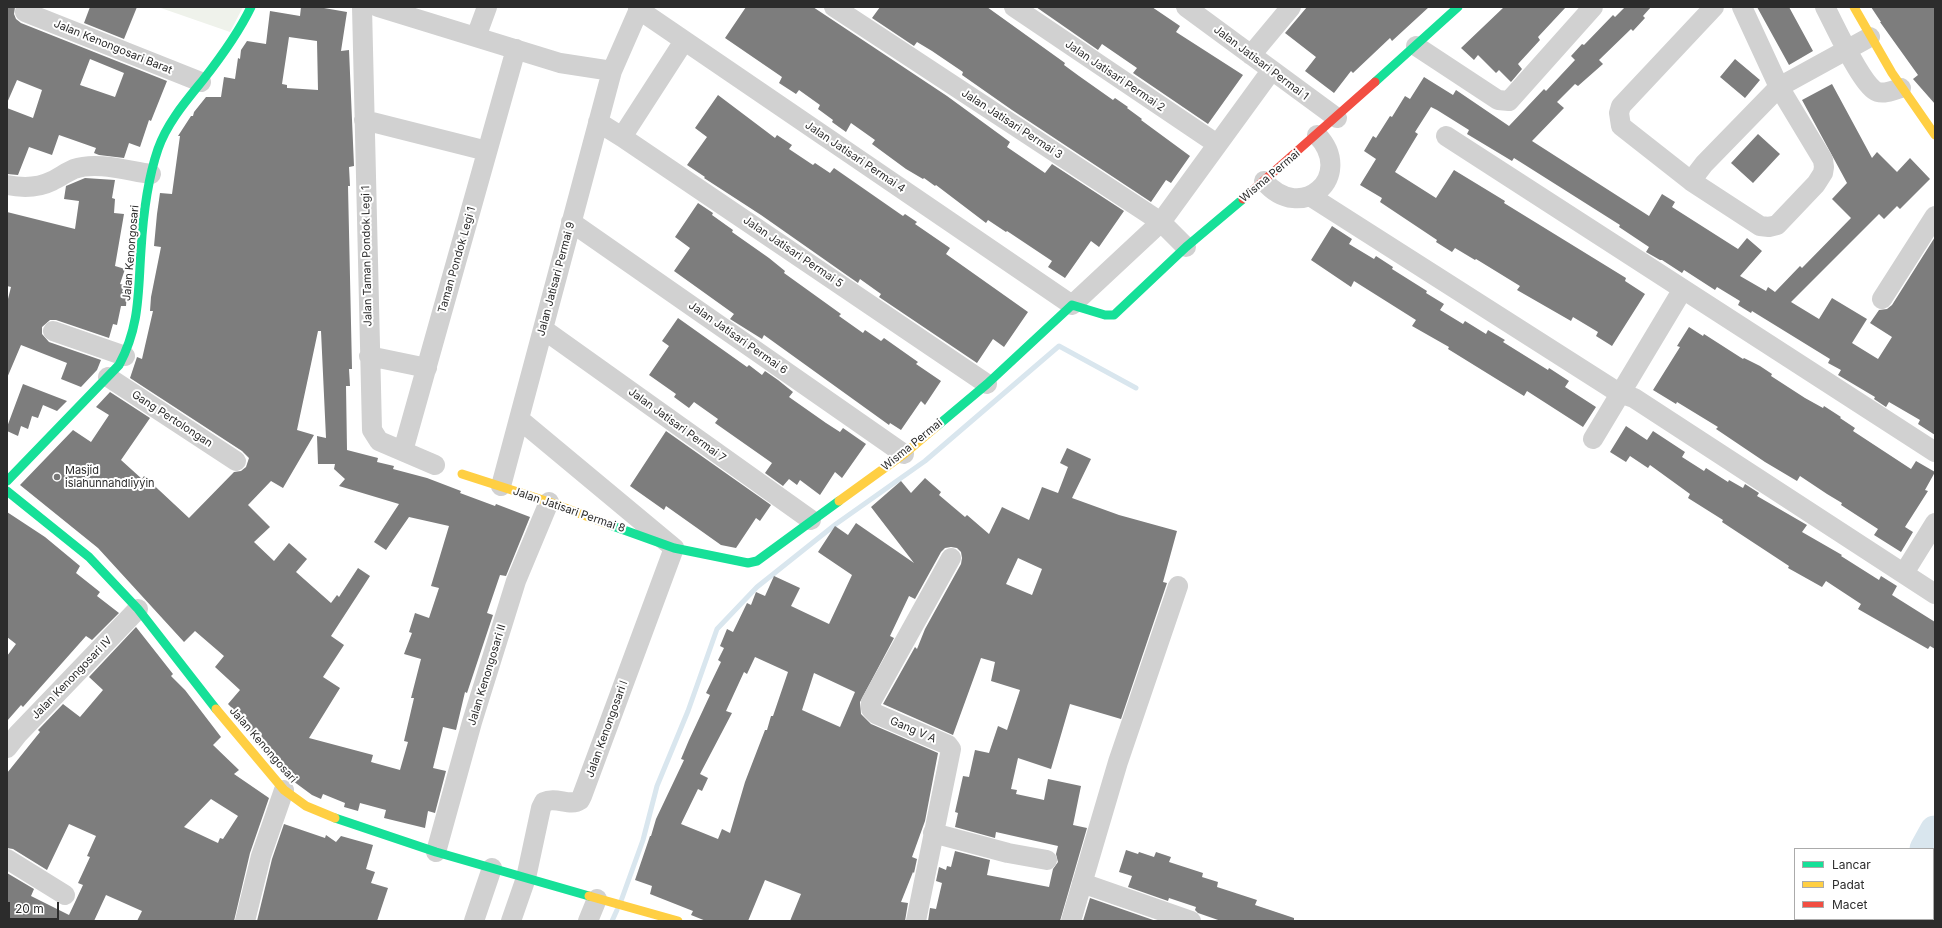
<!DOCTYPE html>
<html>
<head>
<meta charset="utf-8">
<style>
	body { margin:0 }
	#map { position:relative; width:1942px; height:928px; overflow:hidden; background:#fff; font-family:Inter,sans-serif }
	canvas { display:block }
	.frame { position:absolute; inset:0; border:8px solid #2c2c2c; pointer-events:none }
	.legend { position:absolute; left:1794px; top:848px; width:140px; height:72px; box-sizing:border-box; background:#fff; border:1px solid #ababab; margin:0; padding:5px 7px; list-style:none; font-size:12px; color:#2c2c2c }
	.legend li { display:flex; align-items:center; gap:8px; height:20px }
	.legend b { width:20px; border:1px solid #ababab }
	.scale { position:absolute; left:8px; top:902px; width:51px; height:18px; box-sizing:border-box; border:2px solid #2c2c2c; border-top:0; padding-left:5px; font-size:12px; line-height:14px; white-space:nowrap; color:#2c2c2c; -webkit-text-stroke:3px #fff; paint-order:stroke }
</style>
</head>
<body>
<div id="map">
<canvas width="1942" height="928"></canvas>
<div class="frame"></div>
<ul class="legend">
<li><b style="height:5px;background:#16e098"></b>Lancar</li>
<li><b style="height:5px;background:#ffcf43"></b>Padat</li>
<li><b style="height:5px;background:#f24e42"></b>Macet</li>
</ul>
<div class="scale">20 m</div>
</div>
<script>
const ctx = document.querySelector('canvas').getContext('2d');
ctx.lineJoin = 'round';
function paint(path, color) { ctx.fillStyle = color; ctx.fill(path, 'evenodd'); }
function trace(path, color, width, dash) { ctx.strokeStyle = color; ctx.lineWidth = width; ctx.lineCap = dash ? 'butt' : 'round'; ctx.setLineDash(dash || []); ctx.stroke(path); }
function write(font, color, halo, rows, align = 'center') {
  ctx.font = font + ' Inter,sans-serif'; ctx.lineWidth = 4; ctx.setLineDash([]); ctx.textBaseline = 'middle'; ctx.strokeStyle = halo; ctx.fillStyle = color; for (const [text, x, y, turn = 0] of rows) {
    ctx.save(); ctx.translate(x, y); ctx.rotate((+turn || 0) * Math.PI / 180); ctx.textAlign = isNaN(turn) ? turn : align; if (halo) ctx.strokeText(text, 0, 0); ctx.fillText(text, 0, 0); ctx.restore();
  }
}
const green = new Path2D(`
	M158,7H243L230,32Z`);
const stream = new Path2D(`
	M621,901L643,840L657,786L688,711L717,629L757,587L836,524L925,461L1059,346L1136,388
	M612,921L617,910`);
const river = new Path2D(`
	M1925,849L1935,831
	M1890,921L1891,919`);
const building = new Path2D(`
	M7,7H15L14,14L16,19L21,23L167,81L151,121L149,120L140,147L129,143L124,158L99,155L94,153L96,148L59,135L52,155L29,147L18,175L7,174V108L33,118L42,90L17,80L7,103ZM90,59L124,73L115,97L80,85Z
	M90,7H137L124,39L84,23Z
	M301,7L324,8L347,12L341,51L349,50L354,166L349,167L350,186H348L352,369H349L350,386H346L347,450L378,458L377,462L394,466L393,469L427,478L461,491L460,493L495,506L496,504L530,517L506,576L500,575L487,613L493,615L467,693L465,692L456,730L443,727L433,768L446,771L435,813L428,811L425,828L384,818L386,810L360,803L358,811L344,807L345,803L323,794L321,799L312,795L293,781L243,723L241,720L242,718L228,704L240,690L215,667L224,656L195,631L184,642L98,548L20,485L73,430L91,442L109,415L96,407L110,392L150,418L121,460L142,479L144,476L189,518L234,472L241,471L246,467L249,458L242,451L130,378L137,357L142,359L153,311H150L151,297L161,247L154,246L157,214L160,193L172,194L180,136H178L191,116H193L194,112L206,97H221L224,77L235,79L238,58L240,59L241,50L247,41L266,44L270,11L300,16ZM289,37L317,41L318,90L287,88V85L282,84ZM318,331H321L326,438L317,436L318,464H335L334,469L345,479L339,486L399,504L374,542L386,550L409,517L449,526L431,586L439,588L429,618L415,613L409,632L412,633L404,654L421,659L411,698H414L404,741L408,742L400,770L371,762L373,755L309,738L340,688L323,677L344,645L331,636L370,576L358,568L339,597L337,595L331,603L296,572L307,559L289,543L274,561L254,542L270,527L248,505L271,481L283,488L314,435L297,430Z
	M746,7H813L947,96L1010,142L1007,147L1045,173L1052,164L1124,211L1099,247L1091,241L1065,278L1048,267L1052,261L1007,231L1006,232L988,220L986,223L936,185L935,186L924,178L923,179L906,169L872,144L875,140L851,123L846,132L832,122L833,120L818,109L820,105L799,90L796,94L779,83L782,77L725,38Z
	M880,7H987L1065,63L1064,65L1079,76L1113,100L1115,98L1128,107L1127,108L1142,119L1141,120L1190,156L1171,183L1166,180L1151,202L1012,110L962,75L963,72L932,51L917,42L914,46L872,18Z
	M1036,7H1152L1180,26L1176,32L1243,75L1208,124L1133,73L1137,68L1102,44L1098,50Z
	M1307,7H1429L1392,41L1390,38L1353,73L1351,71L1334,93L1305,71L1316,57L1285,33Z
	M1504,7H1566L1538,37L1540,40L1518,64L1522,69L1511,82L1499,70L1496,73L1478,55L1474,60L1461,48Z
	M1625,7H1651L1643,16L1645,18L1633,31L1631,29L1599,60L1603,64L1578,86L1575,84L1557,102L1564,108L1532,141L1649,216L1662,194L1675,202L1672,207L1738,249L1747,238L1762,251L1740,276L1766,291L1768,287L1775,292L1800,266L1802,268L1851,218L1832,199L1847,183L1802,100L1832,84L1872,158L1877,152L1897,172L1910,158L1930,179L1900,209L1897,206L1884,219L1879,214L1791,302L1819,319L1832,298L1867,319L1852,343L1878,359L1892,337L1870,323L1879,310L1887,309L1892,305L1935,237V435L1918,424L1920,420L1889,402L1886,407L1874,399L1875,397L1838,375L1841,370L1828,363L1830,359L1752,311L1751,313L1738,305L1740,301L1717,287L1715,290L1684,270L1682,273L1662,260H1660L1646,252L1649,247L1619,227L1620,225L1514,158L1512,161L1467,134L1469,130L1437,110L1431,107L1415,132L1418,134L1395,172L1436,198L1454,170L1505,201L1504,203L1626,278L1625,281L1645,294L1612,346L1596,336L1598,332L1573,317L1571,321L1517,290L1520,286L1476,259L1475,260L1455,248L1452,252L1436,242L1437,240L1380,202L1382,198L1360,185L1376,159L1364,151L1373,136L1376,138L1390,116L1392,117L1405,96L1410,99L1424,77L1453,95L1456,90L1509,126L1544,89L1546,91L1575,60L1571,56L1582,44L1584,45L1613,15L1615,17Z
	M1757,7H1789L1813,51L1789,65Z
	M1871,7H1935V104L1913,79L1918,75L1880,22H1881Z
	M1735,59L1760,80L1745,98L1720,77Z
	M718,95L775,138L777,135L792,145L789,149L813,165L815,163L830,173L834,168L903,216L905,214L917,222L915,224L950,248L946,254L1028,312L1004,347L993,339L977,363L879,297L881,294L860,279L858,283L761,215L704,178L705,177L687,165L707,137L695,128Z
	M1758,134L1780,154L1753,183L1731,163Z
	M85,178L115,180L112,198L115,199L114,213L124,214L115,266L125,269L120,284L124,285L122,292L127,293L126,306H121L117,325L113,324L109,338L56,320H50L42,327V334L49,342L101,360L97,370L81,387L61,379L67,363L21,345L7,378V303L11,287L7,286V212L75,229L79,201L64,199L66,186Z
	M698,203L713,213L712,215L733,230L732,232L769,258L785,271L784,273L841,314L839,316L863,333L865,330L881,341L884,338L918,362L916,364L941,381L925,405L921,401L901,430L890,423L889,425L764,335L762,339L730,319L734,314L674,271L690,248L675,237Z
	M1332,226L1352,239L1349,244L1374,259L1376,256L1393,267L1392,269L1427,291L1426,293L1444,304L1440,310L1463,324L1465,321L1486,334L1488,330L1505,340L1503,342L1548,370L1549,368L1569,381L1565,387L1596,407L1583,427L1527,391L1524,396L1448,349L1449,347L1412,326L1416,320L1354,281L1351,287L1311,260Z
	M678,318L747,367L749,365L762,375L765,371L778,380L793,392L789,397L826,423L840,432L843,428L866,444L842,478L835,472L820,495L800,480L797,485L789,479L783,486L765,473L772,463L715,423L718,419L694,402L689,408L674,397L676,394L649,375L669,346L662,341Z
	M1689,327L1703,336L1704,334L1743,359L1744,358L1760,366L1772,374L1771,376L1805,398L1823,408L1824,406L1841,417L1840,418L1855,428L1853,431L1911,469L1916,461L1935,472L1925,490L1928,491L1905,527L1913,532L1901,552L1874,535L1878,529L1841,505L1842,503L1827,494L1800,476L1797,481L1765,462L1716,429L1718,427L1677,402L1676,404L1653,390L1680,347L1677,346Z
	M23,384L67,401L57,411L43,405L38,418L32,416L28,429L21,426L18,436L7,431V427Z
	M1626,426L1647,440L1653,431L1685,452L1682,457L1704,471L1706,468L1728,482L1729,480L1743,488L1745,484L1759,493L1757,496L1807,525L1802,532L1842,555L1841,556L1879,580L1881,576L1897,586L1892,595L1935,622V649L1930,646L1928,649L1858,609L1861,604L1826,581L1822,587L1788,568L1789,566L1722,522L1723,520L1688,498L1690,494L1650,465L1648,468L1630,456L1626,462L1610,452Z
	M666,431L771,505L760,521L756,518L736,548L721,545L666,506L664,510L630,486Z
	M1067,448L1091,459L1072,498L1119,515L1177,531L1163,582L1167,583L1121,719L1070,704L1051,769L1018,758L1011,789L1017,790L1016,794L1044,800L1048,779L1081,786L1073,825L1087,828L1060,921H928L930,908L936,909L942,883L936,881L939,867L946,870L947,866L951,867L955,851L990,860L987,875L1049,887L1053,869L1058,862L1056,854L1058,846L996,832L995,838L955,827L958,813L955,812L963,776L969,777L975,750L989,753L998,726L1007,730L1020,690L991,681L995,662L981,658L953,735L883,704L915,647L917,649L925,629L961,564L962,558L961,552L957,548L951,547L945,548L941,552L915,599L909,596L890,636L894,638L860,702L861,714L871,724L938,753L925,821L912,857L917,859L914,873L913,872L901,902L908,903L905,921H790L801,894L765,880L748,921H706L691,915L693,911L650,894L652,886L635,880L650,836H651L656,819L684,760L681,759L689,740L710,695L706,693L721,662L718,660L724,648L720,646L727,629L733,632L747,603L751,605L756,592L765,596L774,576L800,588L791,606L829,624L852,575L818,552L835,526L848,535L856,523L914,563L871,507L901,481L911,493L925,478L941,492L939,495L965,517L967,515L989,534L1002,507L1029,520L1042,487L1058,493L1068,467L1060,463ZM1018,558L1042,569L1032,595L1006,584ZM755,657L788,672L773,716H771L767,730H765L745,782L730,833L722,829L718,839L681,824L698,789L702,791L708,778L700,774L732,713L726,711L744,672L747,674ZM814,673L855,692L840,727L802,710Z
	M7,512L45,537L80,566L76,573L100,592L97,596L119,613L92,640L86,636L23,707L21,705L7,721V656L16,644L7,637Z
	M136,627L173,674L171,676L185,690L221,737L213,745L239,770L234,774L269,798L250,853L234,921H137L142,911L106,895L94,921H7V873L34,889L31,896L69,915L83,885L78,883L90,857L87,856L96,836L69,824L47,870L13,849L7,848V773L40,732L38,730L40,728L63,704L80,717L103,690L89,677ZM211,799L238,816L223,839L220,838L218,843L184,827Z
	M284,824L325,838L326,835L336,842L341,836L373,845L366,869L375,872L371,883L388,888L377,921H257L272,859Z
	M1126,850L1138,854L1139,852L1154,857L1156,852L1171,857L1169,862L1203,873L1202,877L1218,882L1217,887L1257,900L1255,905L1294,918V921H1221L1198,913L1195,910L1196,907L1169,898L1168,901L1128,887L1132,876L1119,872Z
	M1090,898L1156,921H1083Z`);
const street = new Path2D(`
	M362,7L372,430L379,441L435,465
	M378,7L560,63L612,71
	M834,7L1161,222L1186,247
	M1014,7L1217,144
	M1186,7L1337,118
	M1714,7L1621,106L1619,113L1621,126L1691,181L1760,226L1769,227L1777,225L1816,184L1823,173L1824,167L1823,160L1779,87L1742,7
	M1825,7C1835,26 1859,79 1874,90C1882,96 1893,90 1901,88
	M638,9L1072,305L1161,222L1271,71
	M25,12L201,82
	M476,37L487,7
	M1416,46L1498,100L1509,101L1593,7
	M1251,55L1291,7
	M364,120L487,151
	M598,122L622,137L987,384
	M1446,136L1935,452
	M622,137L684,41
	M1264,181C1301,225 1356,176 1317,135
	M1691,181L1704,164L1779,87L1870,37
	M7,185C22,188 38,188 52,181C60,177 67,172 74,169C97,161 128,171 151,174
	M1310,196L1619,393L1634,398L1935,594
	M571,222L904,454
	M1882,299L1935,216
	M543,329L811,520
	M53,331L125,356
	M369,356L427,368
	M108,377L236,461
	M1593,439L1683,289
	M403,451L516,49
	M501,486L612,71L640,7
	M1904,573L1935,523
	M7,748L18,734L138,609
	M933,833L1008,853L1047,860
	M436,852L472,722L516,581L549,502
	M7,859L65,895
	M1082,883L1191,921
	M245,921L261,856L284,790
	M474,921L492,868
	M511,921L526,878L541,808L544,802C556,796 570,807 580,800L582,796L674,548L519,419
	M588,921L597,899
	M916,921L951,749L948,745L876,714L871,709V702L951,558
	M1071,921L1118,762L1178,586`);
const fast = new Path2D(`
	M1375,82L1458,7
	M937,426L987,384L1072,305L1105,315H1114L1186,247L1243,199
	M7,481L119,365C140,326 138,293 141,250C143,216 147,181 158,149C167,123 186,101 203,80C221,57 238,34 251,7
	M7,491L89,557L138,609L216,709
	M610,525L674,548L748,563L757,561L839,501
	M335,818L436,852L589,896`);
const slow = new Path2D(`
	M1854,7L1892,73L1935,135
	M462,474L549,502L610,525
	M839,501L904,454L937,426
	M216,709L284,790L306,806L335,818
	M589,896L678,921`);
const jam = new Path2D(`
	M1243,199L1375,82`);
const markers = [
	[57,477,4,"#767676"]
];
const streetNames = [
	["Jalan Kenongosari Barat",113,47,22],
	["Jalan Jatisari Permai 1",1261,63,37],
	["Jalan Jatisari Permai 2",1115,76,34],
	["Jalan Jatisari Permai 3",1012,124,33],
	["Jalan Jatisari Permai 4",855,157,34],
	["Wisma Permai",1270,176,-40],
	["Jalan Jatisari Permai 5",793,252,34],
	["Jalan Kenongosari",131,253,-85],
	["Jalan Taman Pondok Legi 1",367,256,-91],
	["Taman Pondok Legi 1",457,260,-74],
	["Jalan Jatisari Permai 9",556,279,-75],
	["Jalan Jatisari Permai 6",738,338,35],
	["Gang Pertolongan",172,419,33],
	["Jalan Jatisari Permai 7",677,425,36],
	["Wisma Permai",912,445,-39],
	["Jalan Jatisari Permai 8",569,510,19],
	["Jalan Kenongosari II",487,675,-73],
	["Jalan Kenongosari IV",72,678,-46],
	["Jalan Kenongosari I",607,729,-70],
	["Gang V A",913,730,23],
	["Jalan Kenongosari",263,745,49]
];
const poiNames = [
	["Masjid",65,471],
	["islahunnahdliyyin",65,484]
];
paint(green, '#eff2eb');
trace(stream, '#d9e6ee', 5);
trace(river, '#d9e6ee', 31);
paint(building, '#7d7d7d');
trace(street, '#d1d1d1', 20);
trace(fast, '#16e098', 9);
trace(slow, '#ffcf43', 9);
trace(jam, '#f24e42', 9);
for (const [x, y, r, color] of markers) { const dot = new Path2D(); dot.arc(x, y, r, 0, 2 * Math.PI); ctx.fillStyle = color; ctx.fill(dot); trace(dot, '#fff', 1.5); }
write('11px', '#2c2c2c', '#fff', streetNames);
write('11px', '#2c2c2c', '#fff', poiNames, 'left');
</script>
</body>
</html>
